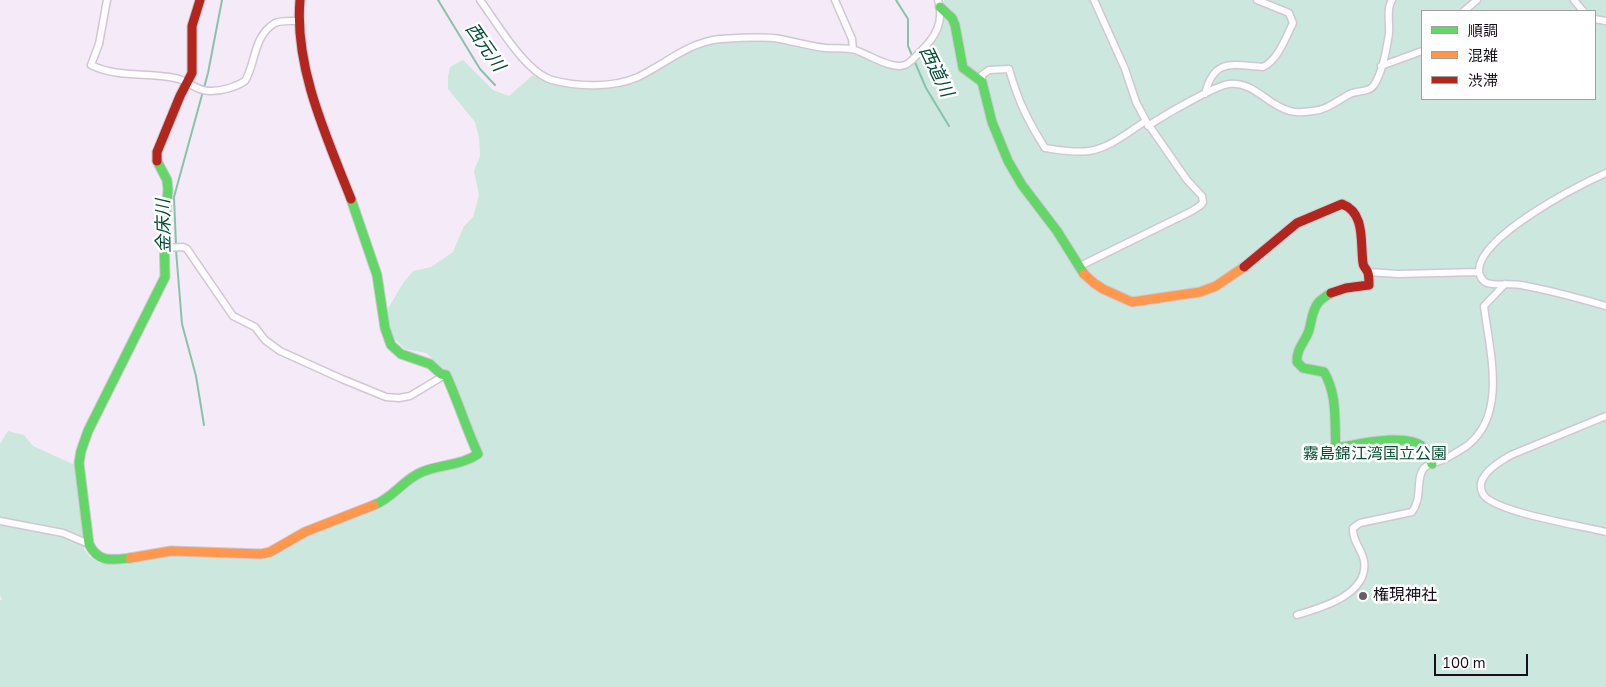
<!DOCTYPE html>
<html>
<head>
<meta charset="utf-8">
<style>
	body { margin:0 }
	#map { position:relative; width:1606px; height:687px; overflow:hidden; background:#f5ebf8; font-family:"Nunito Sans","Noto Sans JP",sans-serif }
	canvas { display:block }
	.legend { position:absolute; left:1421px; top:10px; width:175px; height:90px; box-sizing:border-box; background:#fff; border:1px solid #a29fa3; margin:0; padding:6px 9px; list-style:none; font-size:15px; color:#170f19 }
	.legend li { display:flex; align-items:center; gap:10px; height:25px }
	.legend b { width:25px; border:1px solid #a29fa3 }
	.scale { position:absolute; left:1434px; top:654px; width:94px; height:22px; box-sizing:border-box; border:2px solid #170f19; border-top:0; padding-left:6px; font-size:15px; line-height:18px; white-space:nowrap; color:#170f19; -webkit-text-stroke:4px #fff; paint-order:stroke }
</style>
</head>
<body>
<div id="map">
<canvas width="1606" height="687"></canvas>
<ul class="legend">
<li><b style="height:6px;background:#63d668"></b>順調</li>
<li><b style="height:6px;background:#ff974d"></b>混雑</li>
<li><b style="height:6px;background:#b3261e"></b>渋滞</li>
</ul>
<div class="scale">100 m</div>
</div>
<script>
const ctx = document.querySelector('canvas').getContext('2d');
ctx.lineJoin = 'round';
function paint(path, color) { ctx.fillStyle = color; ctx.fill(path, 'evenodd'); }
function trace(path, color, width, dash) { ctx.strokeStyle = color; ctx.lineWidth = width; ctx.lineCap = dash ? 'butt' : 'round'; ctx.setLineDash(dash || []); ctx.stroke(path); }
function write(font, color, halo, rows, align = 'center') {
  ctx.font = font + ' "Nunito Sans","Noto Sans JP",sans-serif'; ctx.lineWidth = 5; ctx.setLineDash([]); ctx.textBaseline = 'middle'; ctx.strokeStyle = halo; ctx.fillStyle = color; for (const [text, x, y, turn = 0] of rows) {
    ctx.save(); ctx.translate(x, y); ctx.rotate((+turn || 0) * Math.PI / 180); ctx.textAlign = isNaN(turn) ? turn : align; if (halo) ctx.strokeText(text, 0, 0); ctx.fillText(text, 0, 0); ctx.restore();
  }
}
const green = new Path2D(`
	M944,0H1606V687H0V600H2L0,595V444L8,431L24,435L33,446L75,465L85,527L84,549L90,557L100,563L133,562L162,555L263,556L382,505L426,472L467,461L475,449L450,375L426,353L405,349L392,336L386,312L403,283L413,271L431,267L453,252L464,226L473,217L479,195L474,171L480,156L479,137L475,122L448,89V76L450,67L463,60L493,90L509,96L533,75L542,81L547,80L575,86L613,87L644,76L681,54L712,43L778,41L859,55L890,69L904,66L922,55L935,40L943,23L942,6ZM1422,11H1595V99H1422Z`);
const stream = new Path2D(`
	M438,0L480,69L495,85
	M896,0L908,19V46L926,88L949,126
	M176,245L174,197L208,73L222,0
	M176,250L182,324L196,376L204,425`);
const street = new Path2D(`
	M107,0L99,44L91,65C117,78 147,72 175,78C187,80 198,92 211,91C222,91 236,87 245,81C256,63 253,36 275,23C281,20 292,21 298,21
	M480,0C497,23 525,72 552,80C578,87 613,88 638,77C665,64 689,42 720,39C737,38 764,36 780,39C795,42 810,46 825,48C834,49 846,47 855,50C868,54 891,70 905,65C910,63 915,57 919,53C935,38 945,22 938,0
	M835,0L852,39L853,49
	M1574,0L1583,11
	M1464,11L1477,0
	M1595,19L1606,21
	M1381,66L1422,51
	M982,82V75L989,70L1009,69C1018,101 1028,121 1045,148C1059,150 1074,153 1089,151C1110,148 1128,132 1146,121
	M1205,94C1214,58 1231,65 1263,67C1278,60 1286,37 1293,23L1289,13L1257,0
	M1148,126C1163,116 1214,86 1229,84C1254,81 1268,106 1290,111C1296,113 1306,112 1313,111C1327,110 1338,100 1350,94C1358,90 1369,93 1374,85C1382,73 1387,47 1389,33C1390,23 1386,9 1392,0
	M1606,173C1577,186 1480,236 1479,270C1479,275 1482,281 1487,283C1497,286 1510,283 1521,285C1550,290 1578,298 1606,306
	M166,248L183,247L187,249L233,316L255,327L265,340L280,351L342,379L386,397L399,398L410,396L445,375
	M1078,267L1192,211L1201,205L1203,202L1202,196L1187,180L1146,121L1136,102L1125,69L1094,0
	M1368,272L1398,274L1479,272
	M1606,416L1511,455C1499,462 1473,477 1483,494C1493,512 1583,526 1606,532
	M0,521L63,533L89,544
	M1297,615C1320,608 1369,595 1364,561C1362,549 1352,541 1353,528L1360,523L1412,512C1423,497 1415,479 1424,468C1429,463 1438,462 1445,459C1452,455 1461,450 1468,445C1508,413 1489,349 1484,306L1505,284`);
const fast = new Path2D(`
	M940,7L952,18L955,25L963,68L982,82L992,122L1008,161L1022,185L1057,231L1084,274
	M351,199L377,275L385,328L391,345L401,354L430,364L441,374L446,375C458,401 466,428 478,454C461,466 441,464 422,472C404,479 393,498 374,505
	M1331,293C1326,296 1321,299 1318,303C1311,312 1312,323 1308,333C1304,343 1296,350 1297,362L1303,368L1324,372C1338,396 1334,421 1336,448C1356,445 1406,432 1423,447C1428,451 1430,458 1432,464
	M130,558C112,560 98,563 89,544L79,463L81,451L88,431L165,277L164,234L168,190L167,180L157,161`);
const slow = new Path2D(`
	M1084,274L1094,283L1103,289L1132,302L1200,292L1216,286L1244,267
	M130,558L171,551L261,554L270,552L305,532L374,505`);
const jam = new Path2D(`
	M300,0C294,67 327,138 351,199
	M157,161V152L180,96L192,73V26L200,0
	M1244,267L1297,223L1342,204C1366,213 1360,243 1363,263C1363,267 1367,269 1368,273C1369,277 1369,281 1369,285L1346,288L1331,293`);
const markers = [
	[1363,596,5,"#655c67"]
];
const parkNames = [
	["霧島錦江湾国立公園",1375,455]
];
const poiNames = [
	["権現神社",1373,596]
];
const waterNames = [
	["西元川",484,48,55],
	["西道川",935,72,64],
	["金床川",165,226,-91]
];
paint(green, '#cce7dd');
trace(stream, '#88c2aa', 2);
trace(street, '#d0c7d3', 9);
trace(fast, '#d0c7d3', 11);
trace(slow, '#d0c7d3', 11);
trace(jam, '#d0c7d3', 11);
trace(street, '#fefcfe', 6);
trace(fast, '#63d668', 9);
trace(slow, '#ff974d', 9);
trace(jam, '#b3261e', 9);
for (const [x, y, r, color] of markers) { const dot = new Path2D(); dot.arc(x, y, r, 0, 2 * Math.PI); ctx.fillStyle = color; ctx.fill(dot); trace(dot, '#fff', 2); }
write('16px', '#075035', '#fff', parkNames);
write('16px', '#170f19', '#fff', poiNames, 'left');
write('italic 18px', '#014c32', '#fff', waterNames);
</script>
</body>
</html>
